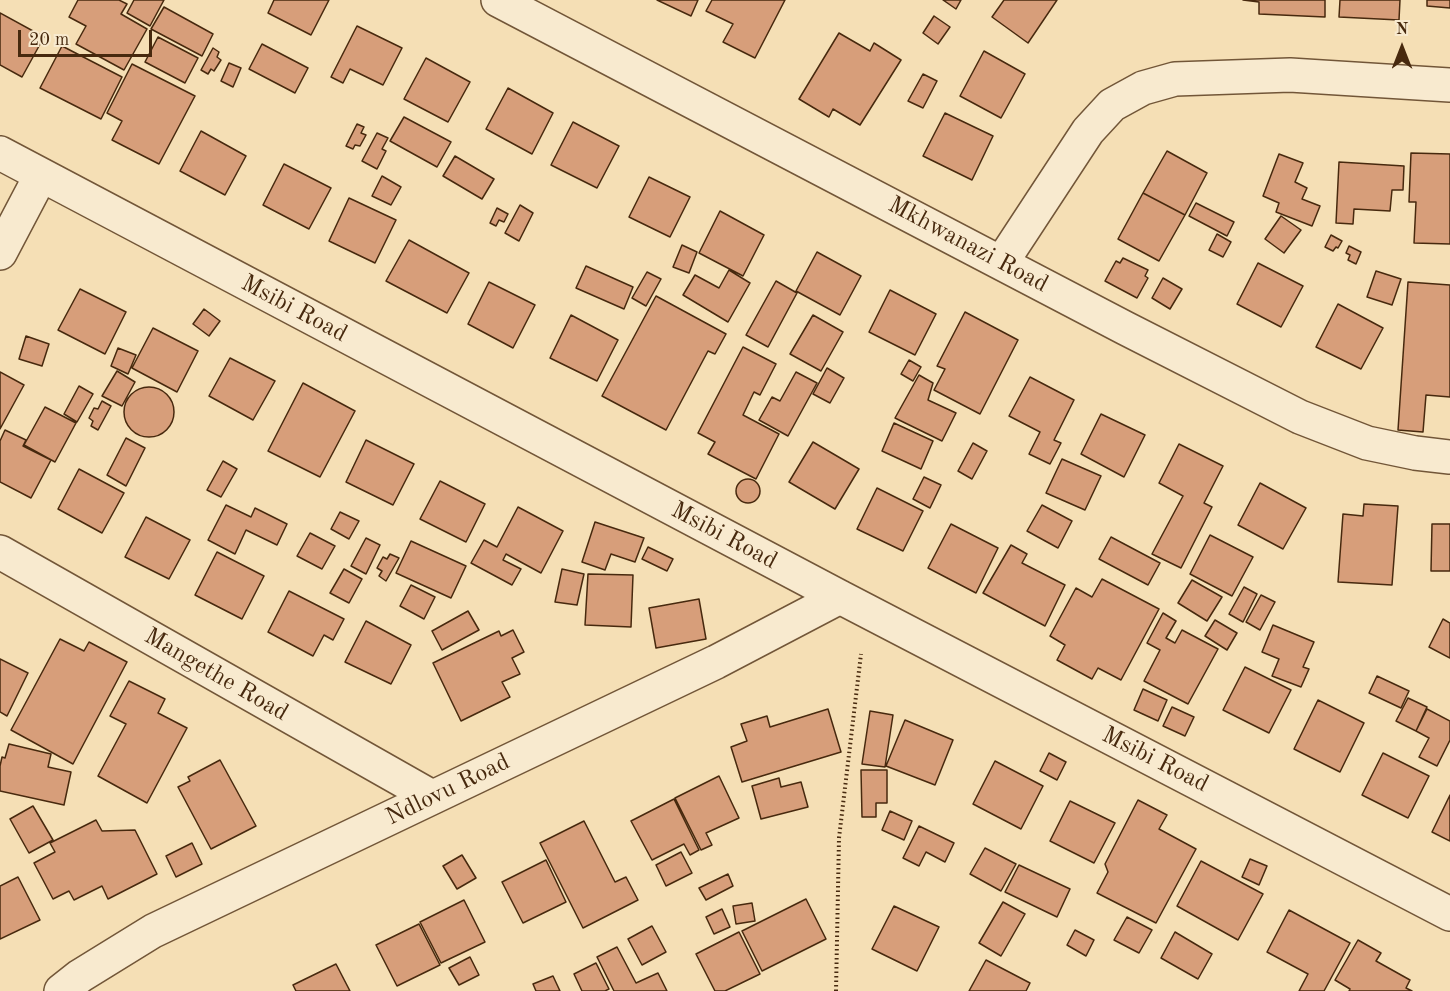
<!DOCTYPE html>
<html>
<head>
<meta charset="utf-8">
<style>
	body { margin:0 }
	#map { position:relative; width:1450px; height:991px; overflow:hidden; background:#f5dfb5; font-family:"Old Standard TT",serif }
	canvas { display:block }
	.north { position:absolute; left:1372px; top:18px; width:60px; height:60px; -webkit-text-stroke:4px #f8eacf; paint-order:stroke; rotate:0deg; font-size:16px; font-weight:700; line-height:24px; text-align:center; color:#47290e }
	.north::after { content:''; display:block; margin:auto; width:21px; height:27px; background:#47290e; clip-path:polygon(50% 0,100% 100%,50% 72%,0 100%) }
	.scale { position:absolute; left:18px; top:30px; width:134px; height:27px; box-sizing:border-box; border:3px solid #47290e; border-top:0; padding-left:8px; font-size:18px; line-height:21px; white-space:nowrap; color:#47290e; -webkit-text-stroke:4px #f8eacf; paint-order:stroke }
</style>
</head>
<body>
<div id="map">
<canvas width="1450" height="991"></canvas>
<div class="north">N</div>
<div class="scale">20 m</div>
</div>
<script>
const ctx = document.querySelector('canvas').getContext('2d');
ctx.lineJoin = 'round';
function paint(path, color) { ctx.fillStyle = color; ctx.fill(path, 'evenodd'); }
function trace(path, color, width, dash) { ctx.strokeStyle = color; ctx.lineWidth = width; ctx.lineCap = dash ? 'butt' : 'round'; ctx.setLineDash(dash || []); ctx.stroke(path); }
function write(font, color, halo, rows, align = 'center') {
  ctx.font = font + ' "Old Standard TT",serif'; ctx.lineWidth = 4.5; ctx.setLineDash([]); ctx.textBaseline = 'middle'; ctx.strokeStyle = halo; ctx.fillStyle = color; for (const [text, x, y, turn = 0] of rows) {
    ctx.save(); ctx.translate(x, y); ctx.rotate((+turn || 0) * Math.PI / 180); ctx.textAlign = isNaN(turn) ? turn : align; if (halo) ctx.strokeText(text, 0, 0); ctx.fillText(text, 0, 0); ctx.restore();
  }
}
const building = new Path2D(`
	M78,0H119L127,4L121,14L147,29L124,70L76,44L86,26L69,17Z
	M134,0H164L150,26L127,13Z
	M274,0H329L311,35L268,13Z
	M657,0H698L691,16Z
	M712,0H785L755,58L723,42L733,24L706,11Z
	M943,0H961L956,9Z
	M1004,0H1057L1028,43L992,17Z
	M1243,0H1325V17L1259,14V2Z
	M1340,0H1400L1399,20L1339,17Z
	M1427,0H1450V8L1427,6Z
	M164,7L213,34L202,56L151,29Z
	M0,13L44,37L22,77L0,65Z
	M934,16L950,27L938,44L923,33Z
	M357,26L402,48L383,85L350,69L343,83L331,77Z
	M839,33L870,51L874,43L901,60L860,125L833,109L829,117L799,99Z
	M158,37L198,58L185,83L145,62Z
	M262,44L308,68L295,93L249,69Z
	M62,46L122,77L101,119L40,88Z
	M213,48L219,52L217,57L221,60L214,71L211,69L208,74L201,70Z
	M984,51L1025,74L1001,118L960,96Z
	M426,58L470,82L448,122L404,99Z
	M229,63L241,68L233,87L221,81Z
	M132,64L195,96L159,164L112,140L122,121L107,113Z
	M923,74L937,81L923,108L908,101Z
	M508,88L553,113L532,154L486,129Z
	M945,113L993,136L972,180L923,156Z
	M404,117L451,142L437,167L390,141Z
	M573,122L619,146L597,188L551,165Z
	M357,124L364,127L361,133L366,135L360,146L355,145L353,149L346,146Z
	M201,131L246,156L225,195L180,171Z
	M377,133L388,138L382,149L386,151L377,169L362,161Z
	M1167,151L1207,173L1185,215L1143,193Z
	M1411,153L1450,154V244L1414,243L1416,202H1409Z
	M1279,154L1303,163L1295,182L1307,188L1302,199L1320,206L1312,226L1276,212L1279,203L1263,196Z
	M455,156L494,179L482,199L443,176Z
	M1339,162L1404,166L1403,190H1392L1390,211L1354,209L1353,224L1336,223Z
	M284,164L331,188L309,229L263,205Z
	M382,176L401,187L391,205L372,196Z
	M649,177L690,197L670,237L629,217Z
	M1143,193L1185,215L1159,261L1118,239Z
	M349,198L396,220L375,263L329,241Z
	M1196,203L1234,222L1227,236L1189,216Z
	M520,205L533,213L519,241L505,233Z
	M497,208L508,214L504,222L499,220L496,226L490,223Z
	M720,211L764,235L743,276L699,253Z
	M1281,216L1301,230L1284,253L1265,239Z
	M1217,234L1231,242L1223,257L1209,250Z
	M1331,235L1342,241L1338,248L1336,247L1333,251L1325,247Z
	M409,240L469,273L447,313L386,281Z
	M682,245L697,252L689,273L673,267Z
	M1349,246L1361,252L1356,264L1348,260L1350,255L1346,253Z
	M817,252L861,276L840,315L796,291Z
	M1123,258L1148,270L1145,276L1148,278L1137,298L1105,281L1116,261L1120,263Z
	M1258,263L1303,286L1281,327L1237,304Z
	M586,266L633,287L624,309L576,288Z
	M729,270L750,283L728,322L683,295L695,275L719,288Z
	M1376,271L1401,279L1392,305L1367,297Z
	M647,272L661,279L646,306L632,298Z
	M1163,278L1182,289L1170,309L1152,298Z
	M776,281L797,293L768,347L746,335Z
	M489,282L535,305L513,348L468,324Z
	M1408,282L1450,285V397L1426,395L1423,432L1398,430Z
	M80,289L126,312L105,354L58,330Z
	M890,290L936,314L915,355L869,332Z
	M656,296L726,334L715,354L708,351L666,430L602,396Z
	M1338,304L1383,328L1361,369L1316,347Z
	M204,309L220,321L209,336L193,324Z
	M965,312L1018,340L980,414L934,390L945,369L937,366Z
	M571,315L618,340L597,381L550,358Z
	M813,315L843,332L821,371L790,354Z
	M153,328L198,351L177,392L132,368Z
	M26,336L49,344L42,366L19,359Z
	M743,347L776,364L760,395L754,392L743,415L779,434L756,479L708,454L715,442L698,433Z
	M118,348L136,355L128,374L111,366Z
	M230,358L275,381L253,420L209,396Z
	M909,360L921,367L913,381L901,374Z
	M827,368L844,378L830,403L813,394Z
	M117,371L135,382L122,406L102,396Z
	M0,372L24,385L0,429Z
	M796,372L817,383L788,436L759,420L772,397L780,401Z
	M919,375L933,383L928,400L956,413L942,441L895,418Z
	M1030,377L1074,400L1054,440L1061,443L1050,464L1029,454L1040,432L1009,416Z
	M303,383L355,411L320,477L268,451Z
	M79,386L93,394L77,422L64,414Z
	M124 412a25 25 0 1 1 50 0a25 25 0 1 1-50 0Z
	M102,401L111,406L98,430L91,426L93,421L89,418L94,408L98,409Z
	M45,407L76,423L55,462L24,445Z
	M1101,414L1145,435L1124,477L1081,454Z
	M894,423L933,441L921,469L882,451Z
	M5,430L26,440L23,446L51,460L31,498L0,482V441Z
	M126,438L145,448L126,486L107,475Z
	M366,440L414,464L393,505L346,482Z
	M813,442L859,469L835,509L789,482Z
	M973,443L987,451L972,479L958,471Z
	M1179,444L1223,466L1204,503L1212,507L1181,568L1152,554L1183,496L1159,483Z
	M1062,459L1101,476L1085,510L1046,493Z
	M223,461L237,469L221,497L207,490Z
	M79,469L124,493L102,533L58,509Z
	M924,477L941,485L930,508L913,499Z
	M736 491a12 12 0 1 1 24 0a12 12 0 1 1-24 0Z
	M440,481L485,504L466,542L420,519Z
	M1260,483L1306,508L1283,549L1238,525Z
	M877,488L923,511L903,551L857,529Z
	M1364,504L1398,506L1392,585L1338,582L1343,514L1363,516Z
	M226,505L251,517L255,508L287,524L277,545L246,530L235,554L208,540Z
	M1042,505L1072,521L1058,548L1027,531Z
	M518,507L563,531L541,573L506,554L503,560L521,569L512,585L471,563L484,540L497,547Z
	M340,512L359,521L349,539L331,529Z
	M146,517L190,540L169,579L125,557Z
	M595,522L644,538L635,562L611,554L605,570L582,562Z
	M951,524L998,548L976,593L928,568Z
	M1432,524H1450V571H1431Z
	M310,533L335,546L322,569L297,556Z
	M1210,535L1253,557L1232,596L1190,574Z
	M1111,537L1160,563L1148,585L1099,559Z
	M366,538L380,545L366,574L351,566Z
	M411,541L466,566L451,598L396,573Z
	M1011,545L1027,554L1022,563L1065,585L1045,626L983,593Z
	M648,547L673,559L667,571L642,559Z
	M217,552L264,576L242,619L195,595Z
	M390,554L399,558L386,581L379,576L382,571L377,568L383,557L387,559Z
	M344,569L362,579L349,603L330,593Z
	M562,569L584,574L577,605L555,602Z
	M588,574L633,575L631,627L585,625Z
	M1102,579L1159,609L1121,680L1098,668L1092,679L1057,660L1065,645L1050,636L1076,588L1092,597Z
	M1192,580L1222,597L1207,621L1178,603Z
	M411,585L435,597L424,619L400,606Z
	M1244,587L1257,594L1243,622L1229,614Z
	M289,591L344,619L333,640L324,635L313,656L268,632Z
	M1261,595L1275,602L1260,630L1246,622Z
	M699,599L706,639L656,648L649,608Z
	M468,611L479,630L442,650L432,631Z
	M1163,613L1176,621L1166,638L1175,643L1182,630L1218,649L1188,704L1144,681L1160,650L1147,643Z
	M1443,619L1450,623V658L1429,647Z
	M1215,620L1237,633L1227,650L1205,636Z
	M366,621L411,645L391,684L345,662Z
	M1273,625L1314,642L1303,667L1309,669L1301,687L1272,676L1279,659L1262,652Z
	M513,630L524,652L512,658L520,674L502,682L510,697L461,721L433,663L499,631L501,636Z
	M60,639L84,651L89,642L127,662L73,764L11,730Z
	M0,659L28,673L7,716L0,712Z
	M1245,667L1291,690L1269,733L1223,710Z
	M1377,676L1409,691L1401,708L1369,693Z
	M129,681L165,699L158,713L187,728L147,803L98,776L126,724L110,716Z
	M1143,689L1167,700L1158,721L1134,710Z
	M1408,698L1427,707L1416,731L1396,721Z
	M1318,700L1364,723L1340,772L1294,749Z
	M1172,707L1194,717L1185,736L1163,726Z
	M828,709L841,752L742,782L731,747L747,741L741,724L767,716L770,727Z
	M1427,709L1450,721V740L1437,766L1419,757L1429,738L1416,731Z
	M870,711L893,715L885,767L862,764Z
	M905,720L953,740L935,785L886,766Z
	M9,744L51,754L48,767L71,772L64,805L0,791V766L2,757L5,758Z
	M1049,753L1066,762L1057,780L1040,771Z
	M1383,753L1429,776L1408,818L1362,795Z
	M220,760L256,826L211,849L178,787L190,781L188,777Z
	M995,761L1043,786L1021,829L973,804Z
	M861,770H887V803H876V817H862Z
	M719,776L739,818L706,833L712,845L701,850L675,798Z
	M779,778L781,787L801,782L808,807L761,819L752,786Z
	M1450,795V841L1432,832Z
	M674,799L699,850L690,855L684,844L652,860L631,821Z
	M1138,800L1167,815L1159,829L1196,849L1156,923L1097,893L1108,872L1105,864Z
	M1070,801L1115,823L1094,863L1050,841Z
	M33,806L53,840L29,853L10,819Z
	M890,811L912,821L904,840L882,830Z
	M96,820L102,831L135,830L157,874L108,899L102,886L74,900L69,891L53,899L34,863L55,852L50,843Z
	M584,821L615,882L626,877L638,900L583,928L540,843Z
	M919,826L954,843L945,862L926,852L919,866L903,858Z
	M192,843L202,864L176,877L166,856Z
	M985,848L1016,864L1001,891L970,874Z
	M681,852L692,873L666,886L656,865Z
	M462,855L476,878L457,889L443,866Z
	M1250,859L1267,866L1259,885L1242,877Z
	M546,860L566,902L523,923L502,882Z
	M1201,861L1263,894L1238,940L1177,906Z
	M1019,865L1070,889L1057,917L1005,892Z
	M728,874L733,886L706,900L699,888Z
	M18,877L40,920L0,939V886Z
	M806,899L826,939L762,971L742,931Z
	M464,900L485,942L441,963L420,922Z
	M1003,902L1025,914L1001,956L979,943Z
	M752,903L755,921L736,924L733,906Z
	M894,906L939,927L917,971L872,949Z
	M722,909L730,927L714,934L706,917Z
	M1289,910L1350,943L1324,991H1299L1308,974L1267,952Z
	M1127,917L1152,930L1139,953L1114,940Z
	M419,924L440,965L397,986L376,945Z
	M652,926L666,952L642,965L628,939Z
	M1075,930L1094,940L1086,956L1067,945Z
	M739,932L760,974L725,991H715L696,954Z
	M1175,932L1212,954L1198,979L1161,958Z
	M1358,940L1381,953L1376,961L1410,980L1406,988L1412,991H1349L1350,989L1335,980Z
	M617,947L636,983L658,973L667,991H614L597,957Z
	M470,957L479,975L459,985L449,968Z
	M986,960L1030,983L1026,991H969Z
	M596,963L609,989L605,991H582L574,974Z
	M336,964L350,991H296L293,985Z
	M553,976L560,991H536L533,984Z`);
const path = new Path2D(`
	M836,991L839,838L861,654`);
const minor = new Path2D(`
	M498,0L1125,328L1300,417L1367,443L1415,453L1450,457
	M0,153L840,597L1450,914
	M0,253L41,175
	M1002,262L1088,131L1112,105L1143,88L1175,79L1290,75L1450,85
	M0,552L432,797
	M61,991L80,976L153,931L716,662L840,597`);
const streetNames = [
	["Mkhwanazi Road",968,245,28],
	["Msibi Road",294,309,28],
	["Msibi Road",724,536,28],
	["Mangethe Road",216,675,30],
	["Msibi Road",1155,760,27],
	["Ndlovu Road",448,790,-26]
];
paint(building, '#d79e7a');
trace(building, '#47290e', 1.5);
trace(minor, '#725638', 36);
trace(path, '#47290e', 4, [1.5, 3]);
trace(minor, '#f8eacf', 33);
write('24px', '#47290e', '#f8eacf', streetNames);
</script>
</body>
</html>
